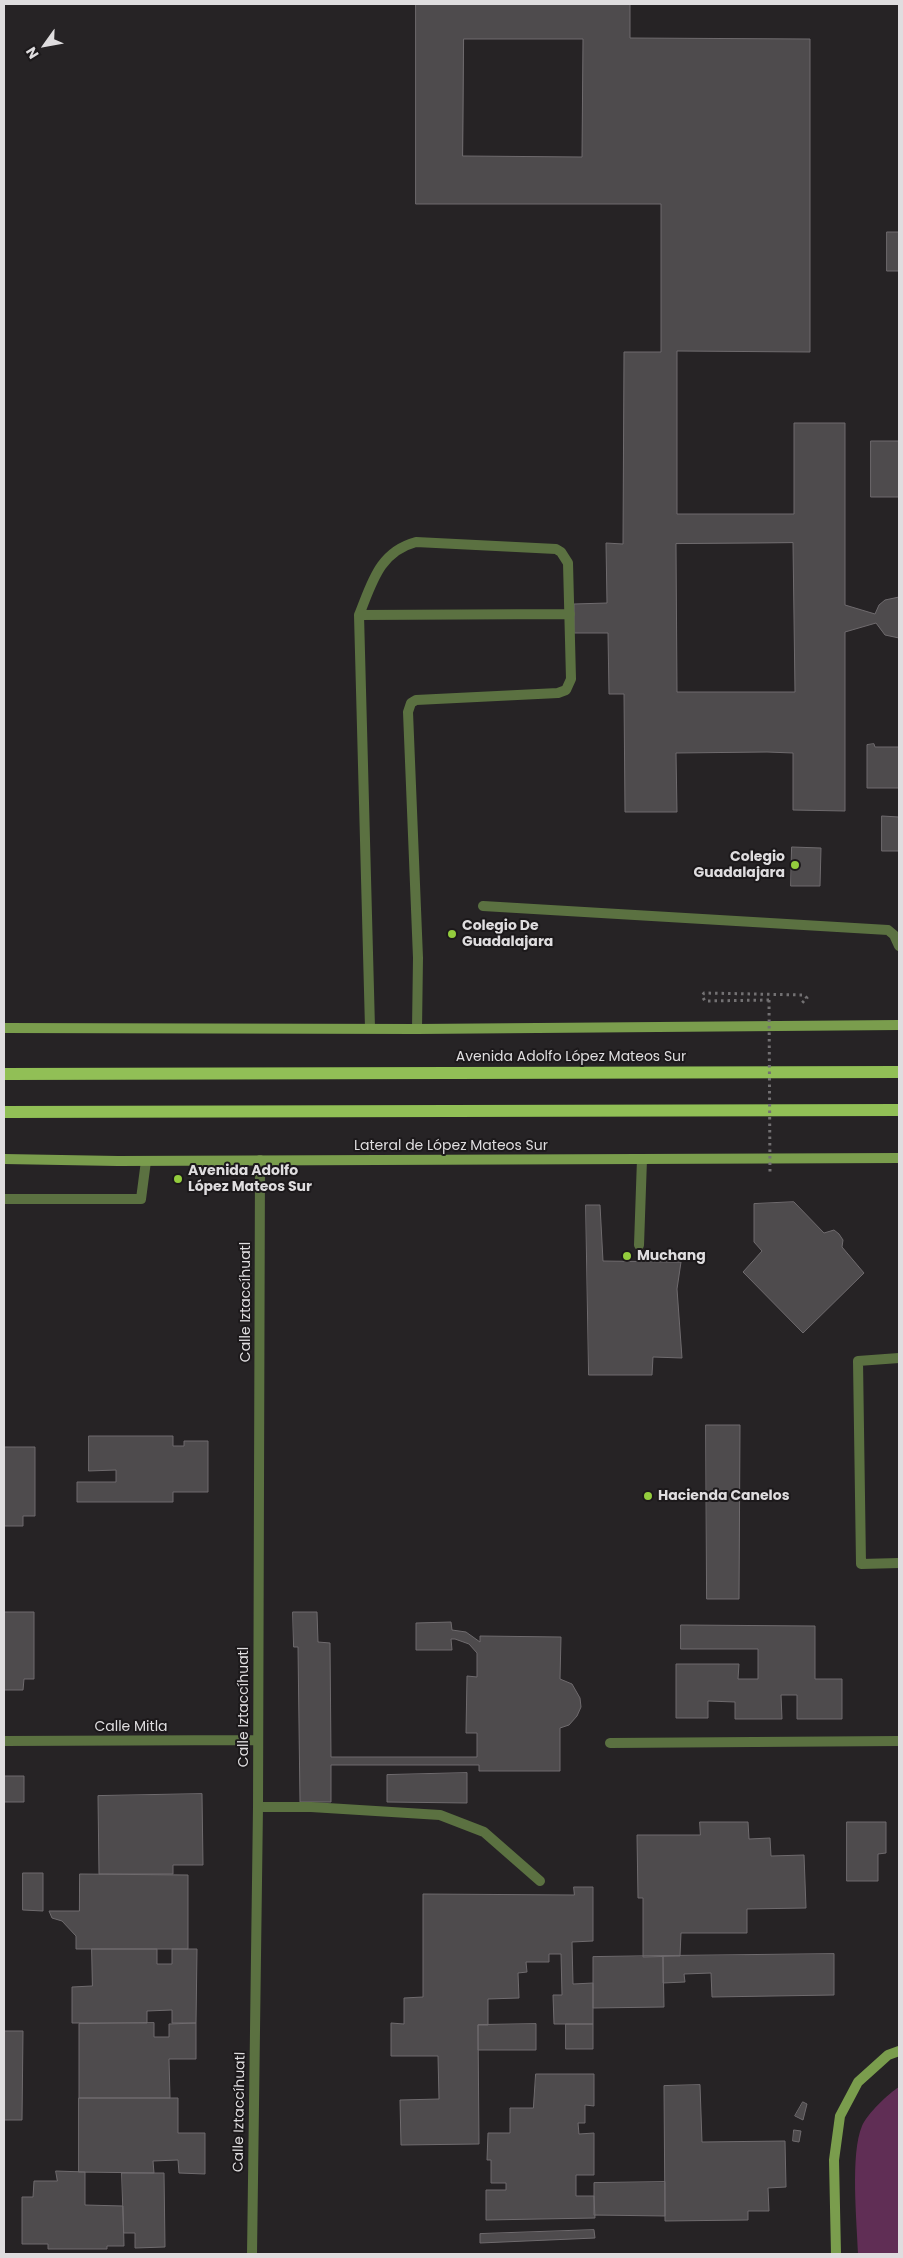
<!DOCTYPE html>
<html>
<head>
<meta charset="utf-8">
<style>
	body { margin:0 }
	#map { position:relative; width:903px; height:2258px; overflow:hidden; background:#262325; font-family:Poppins,sans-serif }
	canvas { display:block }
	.frame { position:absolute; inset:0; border:5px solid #dfdddf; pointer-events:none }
	.north { position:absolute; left:20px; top:20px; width:50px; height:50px; -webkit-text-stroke:4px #1c191b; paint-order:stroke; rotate:238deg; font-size:14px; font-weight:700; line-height:20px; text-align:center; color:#dfdddf }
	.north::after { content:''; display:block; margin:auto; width:18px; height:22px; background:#dfdddf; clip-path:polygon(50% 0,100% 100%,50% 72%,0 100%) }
</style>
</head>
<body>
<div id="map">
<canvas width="903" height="2258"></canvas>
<div class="frame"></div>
<div class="north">N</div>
</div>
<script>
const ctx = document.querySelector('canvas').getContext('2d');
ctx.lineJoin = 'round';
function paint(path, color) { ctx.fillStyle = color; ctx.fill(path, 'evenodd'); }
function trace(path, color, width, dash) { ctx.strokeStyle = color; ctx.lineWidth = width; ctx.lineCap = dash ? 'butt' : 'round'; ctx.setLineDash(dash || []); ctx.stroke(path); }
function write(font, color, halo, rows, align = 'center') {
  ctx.font = font + ' Poppins,sans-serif'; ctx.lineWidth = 4; ctx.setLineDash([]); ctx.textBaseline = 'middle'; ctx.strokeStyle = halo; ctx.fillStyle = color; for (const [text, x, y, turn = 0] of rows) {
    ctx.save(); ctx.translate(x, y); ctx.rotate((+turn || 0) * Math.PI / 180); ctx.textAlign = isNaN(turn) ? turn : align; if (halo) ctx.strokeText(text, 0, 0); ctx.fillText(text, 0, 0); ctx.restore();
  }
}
const green = new Path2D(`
	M899,2087V2254H858C857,2222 850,2154 862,2126C867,2114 889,2093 899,2087Z`);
const building = new Path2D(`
	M416,4H630V38L810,39V352L677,351V514H794V423H845V605L875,614L879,605L885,600L899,597V638L885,635L876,623L845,632V811L793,810V753L767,752L676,753L677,812H625L624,694H609L608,633H574V604L607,603L606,543L623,544L624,352H661V204H416ZM464,39H583L582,157L463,156ZM793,543L795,692H677L676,544Z
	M887,232H899V271H887Z
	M871,441H899V497H871Z
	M874,744L875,747H899V788H867V745Z
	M882,816L899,817V851H882Z
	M792,847L821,848L820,886H791Z
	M794,1202L824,1233L834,1230L839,1234L843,1240L842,1247L864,1273L803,1333L743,1272L762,1251L754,1242V1204Z
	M586,1205H600L603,1261L681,1262L677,1289L682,1358L653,1357L652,1375H589Z
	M706,1425H740L739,1599H707Z
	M89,1436H173V1446H184V1441H208V1492H173V1502H77V1482H116V1470L89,1471Z
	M4,1447H35V1516H23V1526H4Z
	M4,1612H34V1679H24L23,1690H4Z
	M293,1612H317L318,1642L330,1643L331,1757H477V1733H466L467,1676L477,1677V1653L469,1644L455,1639H451L452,1650H416V1623L451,1622L452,1630L466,1632L480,1642V1636L561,1637L560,1679L572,1684L580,1698L581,1707L577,1716L569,1725L560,1728V1771H479V1765H331V1802H300L298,1647H294Z
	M681,1625L815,1626V1679H842V1719H797V1695H781L782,1719H735V1702L708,1701V1718H676V1664H739L738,1679H758V1649H681Z
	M467,1773V1803L387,1802V1775Z
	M4,1776H24V1802H4Z
	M202,1794L203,1865H173V1874H99L98,1796Z
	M700,1822H748L749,1839L770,1838L771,1856L804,1855L806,1908L747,1909V1933H681L680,1956L643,1957V1898H638L637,1835H700Z
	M847,1822H886V1853L878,1854V1881H847Z
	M23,1873H43V1911L23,1910Z
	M80,1874L188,1875V1949H76V1936L62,1921L52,1918L49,1911H79Z
	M574,1887H593V1941L572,1942L573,1984L593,1983V2024H554L553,1995H562L561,1954H549V1962H526L527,1972L518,1973L519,1998L488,1999V2025H478L479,2144L401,2145L400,2100L439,2099L438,2056H391V2023L404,2024V1998L423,1997V1894L574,1895Z
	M92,1949H157V1964H172V1949H197L196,2023H172V2010L147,2011V2023H72V1987L92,1986Z
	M834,1954V1995L712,1997L711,1973L684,1974L685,1982L663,1983V1956Z
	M663,1956L664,2007L593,2008V1957Z
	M154,2023V2037H169V2024L196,2023V2059H169L170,2098H79V2024Z
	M536,2024V2050H478V2025Z
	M566,2024H593V2049H566Z
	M4,2031H23L22,2120H4Z
	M536,2074H594V2106L585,2105V2123H578L579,2134L594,2133V2175H576V2196H594L595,2218L486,2220V2190H506V2183H491V2160H487L488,2133H510V2108H533Z
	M700,2085L702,2142L785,2141L786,2187L768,2188L769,2211H748V2220L665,2221L664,2086Z
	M79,2098H178V2133H205V2174L179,2173L178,2160L153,2161L154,2173L79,2172Z
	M803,2102L807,2104L803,2120L795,2116Z
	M794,2130L801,2131L799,2142L793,2141Z
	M56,2171L85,2172V2205L123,2206L124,2246H107V2249H48V2244H22V2197H33L34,2181H57Z
	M122,2173H164L165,2247L135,2248V2233H124Z
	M665,2182V2216L594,2215V2183Z
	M594,2230L595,2238L480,2243V2234Z`);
const path = new Path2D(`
	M769,1000L705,1001L702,996L704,993L804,995L807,998L802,1003`);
const service = new Path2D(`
	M359,615L570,614
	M483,906L888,930L894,935L899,946
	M370,1028L359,615C372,583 379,552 416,542L556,549L561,552L568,563L571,679L566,690L558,693L416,700L411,703L408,712L418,958L417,1029
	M4,1199H141L146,1161
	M639,1245L642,1159
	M899,1358L858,1361L861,1564L899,1563
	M610,1743L899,1741
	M258,1807H311L440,1815L484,1832L540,1881`);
const minor = new Path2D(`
	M4,1741L258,1740
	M252,2254L258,1807L260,1160`);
const secondary = new Path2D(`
	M4,1028L417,1029L899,1025
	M4,1159L118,1161L899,1158
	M836,2254L834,2160L840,2116L858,2082L888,2055L899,2051`);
const primary = new Path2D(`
	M4,1074L899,1072
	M4,1112L899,1110`);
const pathBridge = new Path2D(`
	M769,1000L770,1175`);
const markers = [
	[795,865,5,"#93cc3d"],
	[452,934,5,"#93cc3d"],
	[178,1179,5,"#93cc3d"],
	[627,1256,5,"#93cc3d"],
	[648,1496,5,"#93cc3d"]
];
const poiNames = [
	["Colegio",785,857,"right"],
	["Guadalajara",785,873,"right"],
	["Colegio De",462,926],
	["Guadalajara",462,942],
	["Avenida Adolfo",188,1171],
	["López Mateos Sur",188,1187],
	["Muchang",637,1256],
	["Hacienda Canelos",658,1496]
];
const streetNames = [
	["Avenida Adolfo López Mateos Sur",571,1057],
	["Lateral de López Mateos Sur",451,1146],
	["Calle Iztaccíhuatl",246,1302,-90],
	["Calle Iztaccíhuatl",244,1707,-90],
	["Calle Mitla",131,1727],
	["Calle Iztaccíhuatl",240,2112,-89]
];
paint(green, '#602e55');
paint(building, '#4e4b4d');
trace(building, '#6f6b6e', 1);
trace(path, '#737173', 3, [2.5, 4]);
trace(service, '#5b7141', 10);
trace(minor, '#5b7141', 10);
trace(secondary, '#7a9d4d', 10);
trace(primary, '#91bf56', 12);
trace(pathBridge, '#737173', 3, [2.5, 4]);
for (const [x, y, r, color] of markers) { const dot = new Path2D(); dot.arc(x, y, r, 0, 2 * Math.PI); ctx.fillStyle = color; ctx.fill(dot); trace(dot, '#1c191b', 2); }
write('bold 14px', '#dfdddf', '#1c191b', poiNames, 'left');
write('14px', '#dfdddf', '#1c191b', streetNames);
</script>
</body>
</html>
